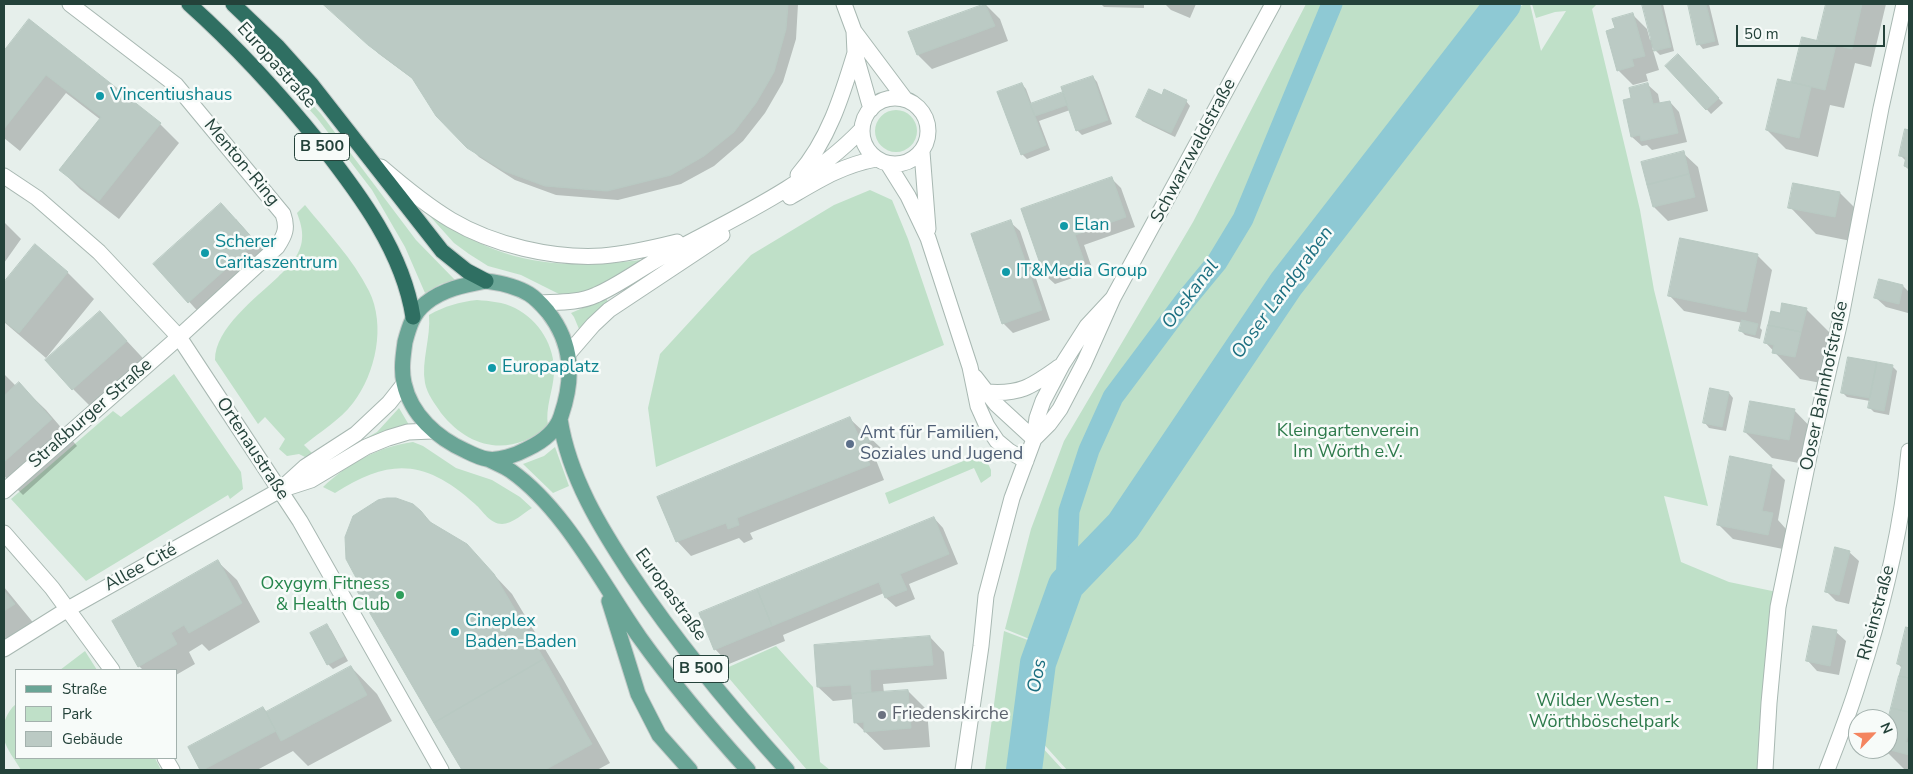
<!DOCTYPE html>
<html>
<head>
<meta charset="utf-8">
<style>
	body { margin:0 }
	#map { position:relative; width:1913px; height:774px; overflow:hidden; background:#e6efeb; font-family:"Nunito Sans",sans-serif }
	canvas { display:block }
	.frame { position:absolute; inset:0; border:5px solid #24423a; pointer-events:none }
	.legend { position:absolute; left:15px; top:669px; width:162px; height:90px; box-sizing:border-box; background:#f7fbf9; border:1px solid #a3b1ad; margin:0; padding:6px 9px; list-style:none; font-size:15px; color:#24423a }
	.legend li { display:flex; align-items:center; gap:10px; height:25px }
	.legend b { width:25px; border:1px solid #a3b1ad }
	.north { position:absolute; left:1848px; top:709px; width:50px; height:50px; box-sizing:border-box; background:#f7fbf9; border:1px solid #a3b1ad; border-radius:50%; rotate:66deg; font-size:14px; font-weight:700; line-height:20px; text-align:center; color:#24423a }
	.north::after { content:''; display:block; margin:auto; width:18px; height:22px; background:#f4845f; clip-path:polygon(50% 0,100% 100%,50% 72%,0 100%) }
	.scale { position:absolute; left:1736px; top:25px; width:149px; height:22px; box-sizing:border-box; border:2px solid #24423a; border-top:0; padding-left:6px; font-size:15px; line-height:18px; white-space:nowrap; color:#24423a; -webkit-text-stroke:4px #f7fbf9; paint-order:stroke }
</style>
</head>
<body>
<div id="map">
<canvas width="1913" height="774"></canvas>
<div class="frame"></div>
<ul class="legend">
<li><b style="height:6px;background:#6aa596"></b>Straße</li>
<li><b style="height:14px;background:#bfe0c8"></b>Park</li>
<li><b style="height:14px;background:#bbcac4"></b>Gebäude</li>
</ul>
<div class="north">N</div>
<div class="scale">50 m</div>
</div>
<script>
const ctx = document.querySelector('canvas').getContext('2d');
ctx.lineJoin = 'round';
function paint(path, color) { ctx.fillStyle = color; ctx.fill(path, 'evenodd'); }
function trace(path, color, width, dash) { ctx.strokeStyle = color; ctx.lineWidth = width; ctx.lineCap = dash ? 'butt' : 'round'; ctx.setLineDash(dash || []); ctx.stroke(path); }
function write(font, color, halo, rows, align = 'center') {
  ctx.font = font + ' "Nunito Sans",sans-serif'; ctx.lineWidth = 5; ctx.setLineDash([]); ctx.textBaseline = 'middle'; ctx.strokeStyle = halo; ctx.fillStyle = color; for (const [text, x, y, turn = 0] of rows) {
    ctx.save(); ctx.translate(x, y); ctx.rotate((+turn || 0) * Math.PI / 180); ctx.textAlign = isNaN(turn) ? turn : align; if (halo) ctx.strokeText(text, 0, 0); ctx.fillText(text, 0, 0); ctx.restore();
  }
}
const green = new Path2D(`
	M1306,4H1520L1502,15L1525,4H1530L1541,51L1566,11L1555,12L1536,18L1532,4H1597L1592,9L1640,210L1654,290L1708,506L1664,496L1681,562L1729,582L1777,592L1765,770H1067L1040,740L1043,691L1078,582L1113,537L1102,527L1059,576L1032,640L1005,629L1031,529L1064,441L1193,222Z
	M269,57L321,114L416,240L455,280L441,284L425,293L405,247L372,190L317,118L265,61Z
	M875 131a21 21 0 1 1 42 0a21 21 0 1 1-42 0Z
	M870,190L892,200L908,239L944,345L656,467L648,408L660,354L751,255L834,205Z
	M305,205C327,232 353,259 369,291C386,325 376,373 353,403C340,420 320,432 304,445L313,454L305,457L299,454L287,456L279,449L285,439L265,417L258,424L215,360C215,328 256,298 278,277C288,267 301,255 302,239C303,230 300,221 297,213Z
	M431,212C496,265 561,270 641,260L643,263L585,293L559,294L521,275L488,266L469,254L454,243L428,214Z
	M606,298L608,302L579,329L574,317L571,313Z
	M477,300C490,301 503,302 515,308C539,320 555,346 554,373C553,392 545,407 548,426C512,457 470,450 441,413C435,404 427,394 425,383C421,361 431,338 429,315C445,306 459,302 477,300Z
	M174,374L241,472L243,489L230,499L228,495L86,581L11,499L113,411L121,417Z
	M399,408L409,425C385,427 366,445 345,455C335,461 323,464 312,469L377,432Z
	M413,442L423,446L456,468L492,480L520,497L532,508C524,513 512,524 502,524C490,524 483,511 475,504C426,460 391,457 335,493L323,487C347,464 380,446 413,442Z
	M555,447L569,486L553,493L523,464L544,456Z
	M983,453L991,470V476L981,483L974,468L889,504L885,493Z
	M1004,631L1033,642L1016,770H985Z
	M776,646L813,687L820,762L830,770H807L722,670Z
	M85,651L97,670H60Z
	M16,704V758H155L161,770H21C16,761 6,749 4,739C1,727 6,712 16,704Z
	M1040,745L1063,770H1039Z`);
const shadow = new Path2D(`
	M324,4H798L796,39L783,82L765,113L743,141L714,166L681,184L618,200L556,195L515,180L479,157L437,115L417,82L379,54Z
	M1101,4H1144V8L1104,7Z
	M1165,4H1196L1190,18L1171,10Z
	M1643,4H1663L1674,51L1660,55L1652,47L1659,70L1646,74L1648,81L1633,85L1618,70L1617,29L1632,14L1647,29L1650,40L1652,39Z
	M1689,4H1709L1719,45L1703,49L1699,44Z
	M1827,4H1886L1871,67L1855,63L1844,108L1830,105L1818,157L1786,149L1767,130L1792,84L1803,38L1818,42Z
	M986,5L1000,19L1008,41L932,69L918,55L910,33Z
	M29,21L160,124L179,143L119,219L80,189L61,170L101,120L66,93L20,151L4,138V53Z
	M1678,56L1723,103L1711,114L1667,66Z
	M1093,77L1097,82L1112,124L1082,135L1077,130L1070,110L1039,121L1050,150L1027,159L1022,154V84L1026,89L1032,105L1064,93Z
	M1648,85L1658,94L1660,104L1670,102L1679,112L1687,142L1652,150L1647,145L1642,146L1632,137L1633,99Z
	M1162,97L1186,101L1190,106L1175,137L1142,121L1138,116Z
	M1906,130L1909,131V170L1905,166L1906,161L1900,155Z
	M1683,153L1698,167L1708,211L1668,221L1654,207Z
	M1111,178L1121,188L1135,227L1084,245L1093,271L1055,284L1045,275L1022,210Z
	M1840,193L1866,219L1861,243L1816,234L1790,207Z
	M236,219L269,257L203,317L155,264Z
	M4,222L21,239L4,263Z
	M1010,222L1020,231L1050,320L1013,333L1003,323Z
	M35,246L68,273L94,299L46,358L4,322V284Z
	M1758,256L1772,270L1760,328L1762,330L1760,339L1745,335L1741,331L1743,323L1684,311L1670,296Z
	M1903,286L1909,292L1908,313L1886,307L1876,298Z
	M1806,309L1832,335L1821,383L1800,379L1765,342L1781,315Z
	M100,312L152,368L99,415L73,389Z
	M1893,367L1897,371L1889,415L1874,412L1869,407L1870,401L1847,397L1842,392Z
	M4,374L16,386L19,384L46,410L77,446L23,495L4,476Z
	M1729,393L1733,398L1726,431L1709,428L1705,423Z
	M1794,410L1820,437L1815,466L1772,458L1745,432Z
	M850,419L881,448L884,456L876,460L884,480L750,533L753,539L744,543L739,538L691,556L677,541Z
	M1771,466L1785,480L1778,520L1786,529L1783,549L1733,539L1718,524Z
	M420,512L437,528L466,545L512,594L563,679L610,763L597,770H464L358,591Z
	M934,518L943,528L958,564L909,584L915,599L896,607L886,598L884,593L783,635L785,641L729,664L715,649Z
	M1849,552L1859,561L1849,604L1836,601L1826,591Z
	M218,562L237,580L260,622L209,651L202,644L189,652L195,664L176,675V670H143L139,666Z
	M4,587L40,631L4,652Z
	M326,626L331,630L348,661L333,669L328,664L312,633Z
	M1907,629H1909V770H1905L1884,749H1888L1902,668L1898,664Z
	M1836,632L1846,641L1839,675L1817,671L1808,661Z
	M930,637L944,652L947,679L883,684L884,693L908,691L927,710L930,747L884,750L855,722L854,699L833,701L818,687Z
	M351,667L377,694L392,721L308,766L293,751L257,770H201L189,747L263,708L267,712Z`);
const canal = new Path2D(`
	M1066,585L1069,511L1089,450L1113,397L1184,302L1217,262L1243,219L1332,4`);
const river = new Path2D(`
	M1024,770L1038,663L1066,585L1123,526L1286,284L1503,4`);
const building = new Path2D(`
	M323,4H788L786,29L774,72L756,103L734,132L704,156L671,175L607,191L545,186L504,171L467,148L436,116L412,78L368,45Z
	M985,4L995,26L917,55L908,32Z
	M1642,4H1660L1671,47L1654,51Z
	M1688,4H1706L1715,41L1697,45Z
	M1826,4H1862L1852,49L1817,41Z
	M1633,13L1645,56L1632,59L1634,66L1617,71L1606,31L1615,28L1612,19Z
	M29,19L161,123L99,201L59,170L101,117L46,75L4,129V51Z
	M1802,37L1836,45L1825,90L1791,82Z
	M1678,54L1719,98L1706,110L1665,66Z
	M1093,76L1108,120L1076,131L1061,87Z
	M1778,79L1811,87L1799,138L1766,130Z
	M1022,83L1046,145L1021,155L997,92Z
	M1648,83L1653,104L1670,101L1678,133L1641,141L1640,135L1631,137L1623,100L1631,98L1629,88Z
	M1149,89L1162,95L1164,89L1187,100L1171,133L1136,117Z
	M1063,92L1067,105L1035,116L1030,104Z
	M1905,129L1909,130V168L1904,166L1906,157L1899,156Z
	M1684,151L1689,174L1647,185L1641,162Z
	M1689,174L1695,197L1653,207L1647,185Z
	M1112,177L1126,217L1075,235L1084,261L1044,275L1021,209Z
	M1793,183L1840,192L1835,217L1788,208Z
	M221,203L256,242L188,303L153,264Z
	M1011,220L1042,310L1002,324L971,234Z
	M1680,238L1758,254L1746,312L1668,296Z
	M35,244L68,272L19,333L4,321V282Z
	M1879,279L1903,285L1899,304L1874,298Z
	M1782,303L1807,308L1801,332L1768,325L1771,311L1780,313Z
	M100,311L127,341L72,390L45,360Z
	M1742,320L1758,324L1755,335L1739,331Z
	M1768,325L1801,332L1795,357L1772,353L1774,345L1764,343Z
	M1848,357L1877,362L1870,398L1841,393Z
	M1877,362L1893,365L1884,411L1868,408Z
	M19,382L52,419L4,462V396Z
	M1710,388L1729,392L1722,427L1703,423Z
	M1750,401L1795,409L1789,440L1744,432Z
	M850,417L858,435L867,432L871,441L862,445L870,465L737,518L739,525L728,529L726,523L676,542L657,497Z
	M1730,456L1772,465L1762,511L1773,513L1768,535L1717,525Z
	M387,498H396L413,504L421,511L430,522L467,544L494,574L544,659L434,723L357,591L361,587L346,559L345,537L353,516L378,500Z
	M934,517L949,554L900,574L907,590L885,598L879,582L772,626L757,589Z
	M1835,547L1850,551L1839,595L1825,592Z
	M218,560L242,603L189,633L184,625L171,633L177,644L138,667L112,621Z
	M757,589L772,626L714,650L699,613Z
	M4,591L15,604L4,611Z
	M327,624L344,656L327,665L310,633Z
	M1813,626L1837,630L1830,666L1806,661Z
	M1906,627L1909,628V678L1899,676L1902,665L1897,664Z
	M930,636L933,665L870,670L871,692L852,694L851,685L817,687L814,645Z
	M544,659L592,744L545,770H462L434,723Z
	M351,666L367,695L281,741L266,712Z
	M1899,676L1909,678V712L1891,708Z
	M908,690L911,728L864,732V722L854,723L852,694Z
	M263,707L276,731L203,770H200L188,747Z
	M1891,708L1909,712V729L1906,742L1909,743V755L1887,749L1888,719Z`);
const minor = new Path2D(`
	M844,4L854,31L855,53L871,109
	M854,31L905,99
	M862 131a33 33 0 1 1 66 0a33 33 0 1 1-66 0Z
	M922,152L928,229
	M888,164L908,196L928,238L970,367L978,406L987,426L997,441L1009,451L1026,461
	M381,167C403,186 426,205 451,220C493,245 553,259 602,256C627,254 653,248 677,242
	M798,175C828,141 842,96 855,53
	M4,176L37,198L99,252L179,337L300,521L441,770
	M790,197C819,180 843,165 876,159
	M540,303C558,302 579,303 596,295C619,285 640,269 662,257C730,220 808,186 862,129
	M568,354L593,325L609,310L722,235
	M975,377L996,404L1034,439
	M986,392C1021,395 1032,386 1059,367
	M1034,439L1049,424L1060,409L1084,363L1113,298L1273,4
	M283,487L305,467L356,434L389,403L404,384
	M4,491L179,337L277,247C285,235 288,228 283,214L176,85L70,4
	M4,533L52,588L112,670
	M4,649L68,609L280,490L311,480L366,447L388,438L408,432L433,431
	M165,758L172,770
	M963,770L981,646L986,596L1012,498L1034,439L1037,418L1043,401L1062,365L1087,326L1113,298
	M1765,770L1769,703L1778,607L1812,442L1841,317L1881,108L1904,4
	M1827,770C1838,741 1850,711 1859,681C1883,607 1902,528 1909,451`);
const major = new Path2D(`
	M486,281C501,283 516,286 529,294C537,299 542,305 548,312C573,344 574,378 561,416C556,432 542,442 527,449C516,455 499,461 487,459C480,458 472,454 466,451C437,438 411,415 404,383C401,370 403,356 405,342C409,327 413,313 426,303C443,289 465,285 486,281Z
	M560,419C569,477 601,529 633,577C679,646 732,709 787,770
	M488,459C495,463 504,466 511,471C565,509 602,584 640,638C673,684 710,728 748,770
	M609,601L638,694L659,735L690,770`);
const highway = new Path2D(`
	M189,4C237,47 280,94 321,145C360,195 403,252 413,317
	M233,4L278,47L312,85L442,251L467,271L486,281`);
const markers = [
	[100,96,5,"#0f9aa8"],
	[1064,226,5,"#0f9aa8"],
	[205,253,5,"#0f9aa8"],
	[1006,272,5,"#0f9aa8"],
	[492,368,5,"#0f9aa8"],
	[850,444,5,"#5c6f8a"],
	[400,595,5,"#2e9e5b"],
	[455,632,5,"#0f9aa8"],
	[882,715,5,"#6b7280"]
];
const shields = [
	[322,147,55],
	[701,669,55]
];
const shieldNames = [
	["B 500",322,147],
	["B 500",701,669]
];
const streetNames = [
	["Europastraße",276,66,48],
	["Schwarzwaldstraße",1194,151,-62],
	["Menton-Ring",241,163,50],
	["Ooser Bahnhofstraße",1825,386,-78],
	["Straßburger Straße",91,414,-41],
	["Ortenaustraße",252,449,57],
	["Allee Cité",141,568,-29],
	["Europastraße",670,595,54],
	["Rheinstraße",1877,613,-75]
];
const cultureNames = [
	["Vincentiushaus",110,96],
	["Elan",1074,226],
	["Scherer",215,243],
	["Caritaszentrum",215,264],
	["IT&Media Group",1016,272],
	["Europaplatz",502,368],
	["Cineplex",465,622],
	["Baden-Baden",465,643]
];
const parkNames = [
	["Kleingartenverein",1348,432],
	["Im Wörth e.V.",1348,453],
	["Wilder Westen -",1604,702],
	["Wörthböschelpark",1604,723]
];
const serviceNames = [
	["Amt für Familien,",860,434],
	["Soziales und Jugend",860,455]
];
const leisureNames = [
	["Oxygym Fitness",390,585],
	["& Health Club",390,606]
];
const worshipNames = [
	["Friedenskirche",892,715]
];
const waterNames = [
	["Ooser Landgraben",1283,293,-54],
	["Ooskanal",1191,295,-53],
	["Oos",1038,676,-79]
];
paint(green, '#bfe0c8');
paint(shadow, '#0003');
trace(canal, '#8ec9d4', 21);
trace(river, '#8ec9d4', 36);
paint(building, '#bbcac4');
trace(building, '#b8c9c2', 1);
trace(minor, '#a8b8b2', 17);
trace(major, '#c2cac8', 17);
trace(highway, '#c2cac8', 17);
trace(minor, '#fff', 15);
trace(major, '#6aa596', 15);
trace(highway, '#2f6f62', 15);
for (const [x, y, r, color] of markers) { const dot = new Path2D(); dot.arc(x, y, r, 0, 2 * Math.PI); ctx.fillStyle = color; ctx.fill(dot); trace(dot, '#f7fbf9', 2); }
for (const [x, y, w] of shields) { const box = new Path2D(); box.roundRect(x - w / 2, y - 13.5, w, 27, 4); ctx.fillStyle = '#f7fbf9'; ctx.fill(box); trace(box, '#24423a', 1); }
write('bold 16px', '#24423a', null, shieldNames);
write('18px', '#24423a', '#f7fbf9', streetNames);
write('18px', '#0d838f', '#f7fbf9', cultureNames, 'left');
write('18px', '#2d7a4b', '#f7fbf9', parkNames);
write('18px', '#4e5e75', '#f7fbf9', serviceNames, 'left');
write('18px', '#27864d', '#f7fbf9', leisureNames, 'right');
write('18px', '#5b616d', '#f7fbf9', worshipNames, 'left');
write('italic 19px', '#1c6f80', '#f7fbf9', waterNames);
</script>
</body>
</html>
